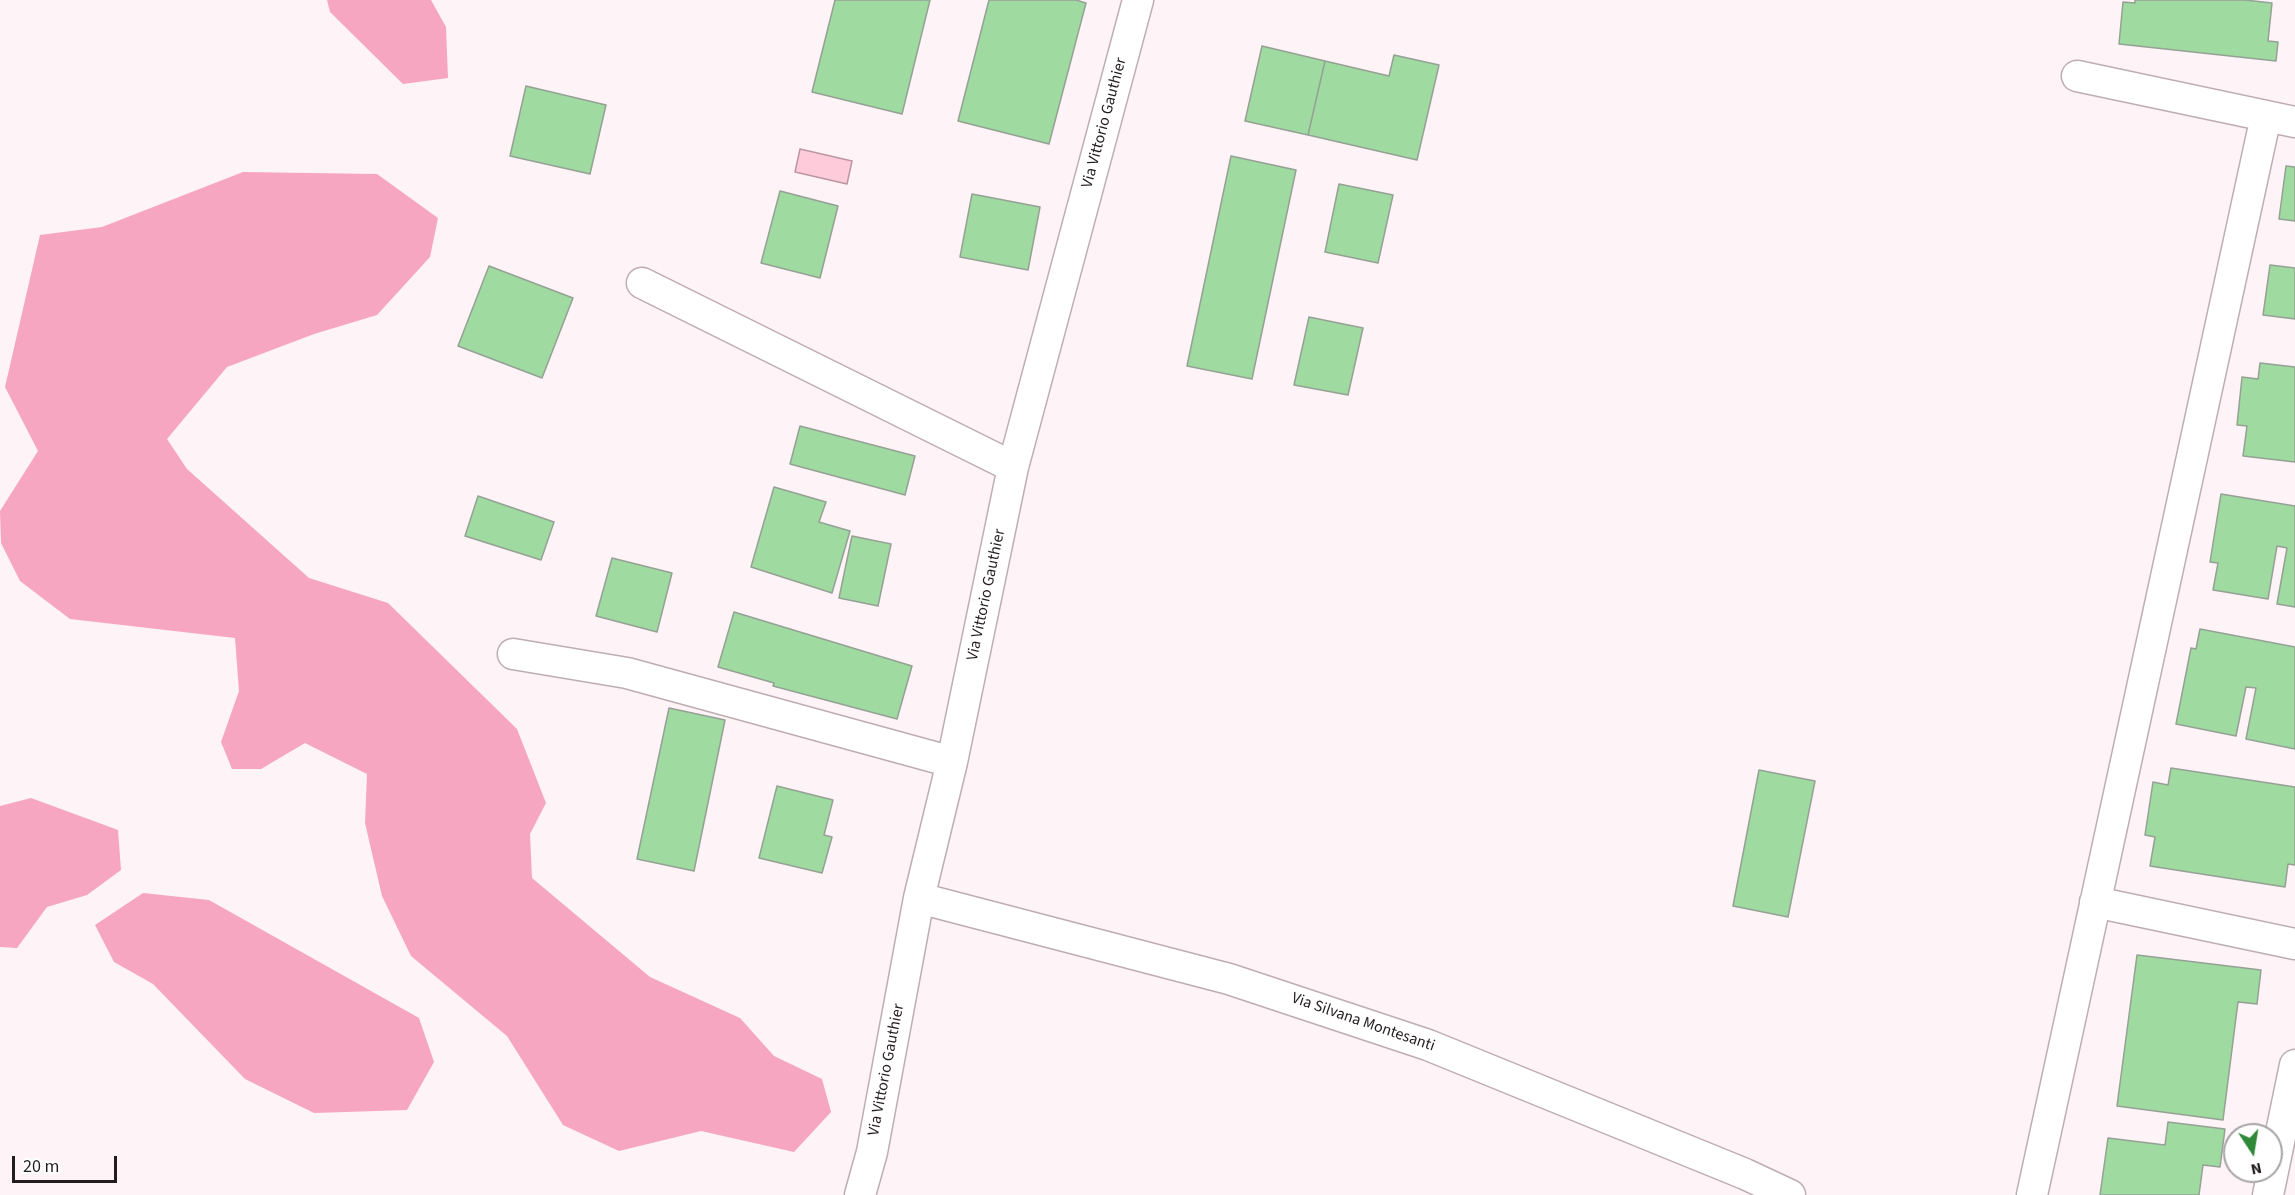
<!DOCTYPE html>
<html>
<head>
<meta charset="utf-8">
<style>
	body { margin:0 }
	#map { position:relative; width:2295px; height:1195px; overflow:hidden; background:#fef3f6; font-family:"Source Sans 3",sans-serif }
	canvas { display:block }
	.north { position:absolute; left:2223px; top:1123px; width:60px; height:60px; box-sizing:border-box; background:#fff; border:2px solid #a7a4a5; border-radius:50%; rotate:168deg; font-size:16px; font-weight:700; line-height:24px; text-align:center; color:#231c1e }
	.north::after { content:''; display:block; margin:auto; width:21px; height:27px; background:#2f8939; clip-path:polygon(50% 0,100% 100%,50% 72%,0 100%) }
	.scale { position:absolute; left:12px; top:1156px; width:105px; height:27px; box-sizing:border-box; border:3px solid #231c1e; border-top:0; padding-left:8px; font-size:18px; line-height:21px; white-space:nowrap; color:#231c1e; -webkit-text-stroke:4px #fff; paint-order:stroke }
</style>
</head>
<body>
<div id="map">
<canvas width="2295" height="1195"></canvas>
<div class="north">N</div>
<div class="scale">20 m</div>
</div>
<script>
const ctx = document.querySelector('canvas').getContext('2d');
ctx.lineJoin = 'round';
function paint(path, color) { ctx.fillStyle = color; ctx.fill(path, 'evenodd'); }
function trace(path, color, width, dash) { ctx.strokeStyle = color; ctx.lineWidth = width; ctx.lineCap = dash ? 'butt' : 'round'; ctx.setLineDash(dash || []); ctx.stroke(path); }
function write(font, color, halo, rows, align = 'center') {
  ctx.font = font + ' "Source Sans 3",sans-serif'; ctx.lineWidth = 5; ctx.setLineDash([]); ctx.textBaseline = 'middle'; ctx.strokeStyle = halo; ctx.fillStyle = color; for (const [text, x, y, turn = 0] of rows) {
    ctx.save(); ctx.translate(x, y); ctx.rotate((+turn || 0) * Math.PI / 180); ctx.textAlign = isNaN(turn) ? turn : align; if (halo) ctx.strokeText(text, 0, 0); ctx.fillText(text, 0, 0); ctx.restore();
  }
}
const forest = new Path2D(`
	M327,0H431L446,27L448,78L403,84L330,12Z
	M243,172L377,174L438,218L430,257L377,315L314,334L227,367L167,439L187,469L309,578L388,603L517,729L546,803L530,834L532,878L650,977L740,1018L774,1056L822,1079L831,1112L794,1152L701,1131L619,1151L563,1125L507,1036L411,956L382,896L365,823L367,774L305,743L261,769H232L221,742L239,691L235,638L70,619L20,581L1,543L0,511L38,451L5,387L40,235L102,227Z
	M31,798L118,830L121,870L87,895L47,907L17,948L0,947V806Z
	M143,893L209,900L419,1018L434,1062L407,1110L314,1113L245,1079L153,984L114,962L95,925Z`);
const water = new Path2D(`
	M800,149L852,161L847,184L795,172Z`);
const building = new Path2D(`
	M835,0H930L902,114L812,92Z
	M989,0H1076L1086,3L1049,144L958,121Z
	M2135,0H2245L2272,3L2268,41L2278,42L2276,61L2119,44L2123,2L2135,3Z
	M1262,46L1325,61L1308,135L1245,121Z
	M1394,55L1439,65L1417,160L1308,135L1325,61L1389,76Z
	M526,86L606,105L590,174L510,156Z
	M1231,156L1296,170L1252,379L1187,366Z
	M2286,166L2295,167V221L2279,219Z
	M1339,184L1393,195L1378,263L1325,252Z
	M780,191L838,206L820,278L761,263Z
	M972,194L1040,207L1028,270L960,257Z
	M2270,265L2295,268V319L2263,315Z
	M489,266L573,298L542,378L458,346Z
	M1309,317L1363,328L1348,395L1294,385Z
	M2260,363L2295,367V462L2243,456L2247,426L2237,425L2242,377L2258,379Z
	M800,426L915,456L905,495L790,464Z
	M774,487L826,502L819,522L850,531L832,593L751,567Z
	M2221,494L2295,506V607L2277,604L2287,548L2277,546L2268,599L2213,590L2218,563L2210,562Z
	M478,496L554,522L541,560L465,536Z
	M852,536L891,544L878,606L839,598Z
	M612,558L672,573L657,632L596,616Z
	M734,612L912,666L897,719L773,686L774,683L718,667Z
	M2200,629L2295,647V749L2246,739L2256,688L2246,687L2236,736L2176,724L2191,648L2196,649Z
	M669,708L725,720L694,871L637,859Z
	M2171,768L2295,787V865L2288,864L2285,887L2150,866L2155,837L2145,835L2153,782L2168,785Z
	M1759,770L1815,781L1788,917L1733,906Z
	M777,786L833,800L824,835L832,837L822,873L759,858Z
	M2137,955L2261,970L2257,1004L2238,1002L2223,1120L2117,1106Z
	M2168,1122L2225,1129L2220,1167L2203,1165L2199,1195H2100L2108,1138L2165,1145Z`);
const street = new Path2D(`
	M2077,76L2295,122
	M642,283L1013,467
	M513,654L627,673L952,762
	M919,898L1229,979L1428,1045L1745,1174L1790,1195
	M2095,902L2295,944
	M860,1195L872,1152L919,898L952,762L1013,467L1138,0
	M2032,1195L2266,116
	M2268,1195L2295,1065`);
const streetNames = [
	["Via Vittorio Gauthier",1105,123,-75],
	["Via Vittorio Gauthier",987,595,-78],
	["Via Silvana Montesanti",1363,1023,19],
	["Via Vittorio Gauthier",887,1070,-79]
];
paint(forest, '#f6a6c1');
paint(water, '#fdcbda');
trace(water, '#bc96a2', 1.5);
paint(building, '#9fdaa0');
trace(building, '#95a195', 1.5);
trace(street, '#beadb2', 33);
trace(street, '#fff', 30);
write('16px', '#231c1e', '#fff', streetNames);
</script>
</body>
</html>
